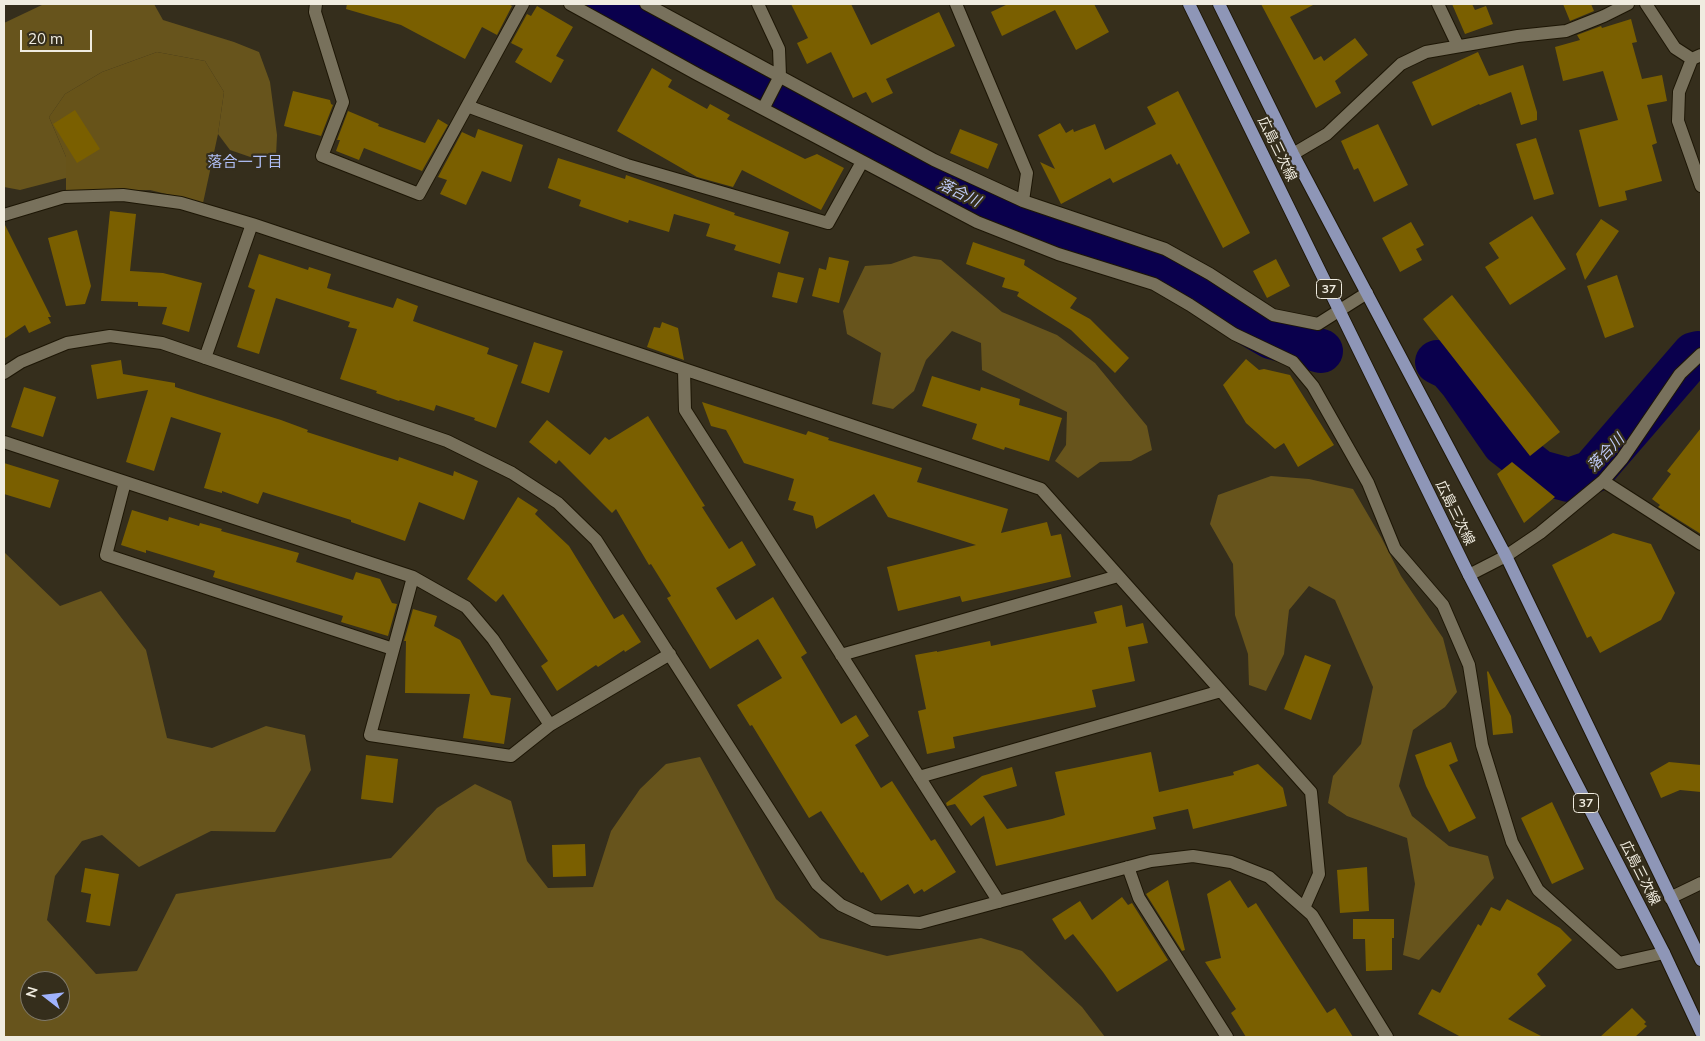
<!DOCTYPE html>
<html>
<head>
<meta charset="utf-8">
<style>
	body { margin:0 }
	#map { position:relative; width:1705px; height:1041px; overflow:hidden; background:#352e1c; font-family:Mulish,sans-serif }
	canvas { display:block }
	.frame { position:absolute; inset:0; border:5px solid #f0ece0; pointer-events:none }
	.north { position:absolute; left:20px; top:971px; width:50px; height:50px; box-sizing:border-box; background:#352e1c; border:1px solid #807a6a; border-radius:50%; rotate:286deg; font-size:14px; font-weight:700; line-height:20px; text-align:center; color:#f0ece0 }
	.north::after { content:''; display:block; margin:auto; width:18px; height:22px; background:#a0b3fd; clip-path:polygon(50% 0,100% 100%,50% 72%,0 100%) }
	.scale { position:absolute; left:20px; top:30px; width:72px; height:22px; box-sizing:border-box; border:2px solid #f0ece0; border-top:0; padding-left:6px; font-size:15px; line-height:18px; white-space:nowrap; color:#f0ece0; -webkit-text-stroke:4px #352e1c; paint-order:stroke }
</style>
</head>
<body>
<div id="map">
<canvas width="1705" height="1041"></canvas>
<div class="frame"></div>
<div class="north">N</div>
<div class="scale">20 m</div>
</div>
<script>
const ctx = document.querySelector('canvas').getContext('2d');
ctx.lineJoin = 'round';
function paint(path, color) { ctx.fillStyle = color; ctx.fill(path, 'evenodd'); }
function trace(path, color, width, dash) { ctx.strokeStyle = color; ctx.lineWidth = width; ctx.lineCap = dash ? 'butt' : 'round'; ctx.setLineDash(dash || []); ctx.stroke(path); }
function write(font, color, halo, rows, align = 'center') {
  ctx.font = font + ' Mulish,"Noto Sans JP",sans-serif'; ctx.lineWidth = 4.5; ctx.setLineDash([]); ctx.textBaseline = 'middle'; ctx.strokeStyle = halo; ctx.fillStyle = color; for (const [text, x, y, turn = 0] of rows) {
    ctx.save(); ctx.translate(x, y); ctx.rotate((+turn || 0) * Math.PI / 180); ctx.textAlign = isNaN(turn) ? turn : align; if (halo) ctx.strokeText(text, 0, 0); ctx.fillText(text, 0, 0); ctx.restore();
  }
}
const green = new Path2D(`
	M157,52L205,61L224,92L218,134L203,203L150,190L66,191V157L49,117L65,94L102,72Z`);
const forest = new Path2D(`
	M44,4H154L163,20L234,42L259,52L270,82L277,135L276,156L259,160L230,150L218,134L224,92L205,61L157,52L102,72L65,94L49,117L66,157V178L20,190L4,187V23Z
	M914,256L941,260L1002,312L1057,335L1095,363L1147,426L1152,450L1131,461L1100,462L1078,478L1055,461L1066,445L1067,412L982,370L981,343L952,331L926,360L914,391L893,409L872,404L881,353L847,334L843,311L865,266L891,264Z
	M1271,476L1309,479L1353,489L1381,537L1401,576L1443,638L1457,692L1445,707L1413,730L1399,786L1412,816L1449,846L1488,856L1494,878L1419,960L1403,955L1415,884L1407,838L1347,816L1328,803L1333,776L1361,744L1373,687L1335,600L1309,586L1289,610L1284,654L1266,691L1249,685L1248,654L1235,615L1233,564L1210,524L1218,495Z
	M4,552L60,606L101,591L146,650L167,738L212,748L266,726L305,735L311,770L275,832L211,831L139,867L102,835L82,841L55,876L47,920L96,974L137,971L176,894L391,858L437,808L475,784L511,801L527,861L548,888L593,887L611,831L640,789L666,764L700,757L776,899L820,938L887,956L981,938L1022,951L1082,1007L1105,1037H4ZM30,981H60V1011H30Z`);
const river = new Path2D(`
	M609,4L907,168L990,208L1076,242L1172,272L1240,319L1271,337L1321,351
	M1437,362L1449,368L1461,382L1504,444L1540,472L1569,480L1592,472L1694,354L1698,353`);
const building = new Path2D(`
	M347,4H508L512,6L497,35L482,27L465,59L401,25L346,9Z
	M791,4H851L871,45L939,12L955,46L886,79L893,93L872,103L866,92L853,98L831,52L807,64L797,43L808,38Z
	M1008,4H1094L1109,32L1076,50L1055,10L1002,36L991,12Z
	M1261,4H1315L1290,17L1314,60L1321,56L1324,61L1355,38L1368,55L1335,81L1341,93L1316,108Z
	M1452,4H1472L1475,10L1486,6L1493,24L1465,34Z
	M1563,4H1591L1594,11L1570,21Z
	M537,6L573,27L556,56L564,60L551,83L515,62L523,49L511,43L527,14L531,16Z
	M1631,19L1637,42L1632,43L1642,79L1662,75L1667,101L1647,105L1657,143L1652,145L1662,181L1625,191L1627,200L1599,207L1579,130L1618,120L1603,71L1563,81L1555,47L1580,40L1577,35L1601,26L1602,28Z
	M1478,52L1489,76L1523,65L1537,112V120L1521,125L1511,92L1480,105L1479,104L1432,126L1412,82Z
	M652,68L672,80L668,87L707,109L710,104L730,115L727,119L760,136L805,159L817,154L844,168L821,210L742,170L733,187L697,177L617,131Z
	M293,91L330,100L331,104L333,105L321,136L284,126Z
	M1178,91L1250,233L1223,248L1179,163L1177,165L1171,154L1113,183L1110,178L1061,204L1040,162L1055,169L1038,135L1060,123L1066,133L1073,129L1074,132L1095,124L1105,150L1156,124L1147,107Z
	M75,110L100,149L77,163L53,124Z
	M348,111L379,124L378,126L425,143L438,119L448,125L422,171L364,148L359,160L336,151L340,140H337Z
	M1378,124L1408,185L1374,202L1358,168L1354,170L1341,141Z
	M478,129L523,145L511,182L482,171L466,205L440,194L447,180L438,177L462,132L475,138Z
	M960,129L998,144L988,169L950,153Z
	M1536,138L1554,194L1534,200L1516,144Z
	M558,158L625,179L626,175L735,213L734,215L789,232L780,264L734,250L736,245L706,236L710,224L674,214L669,232L629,220L628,223L579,206L581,200L548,188Z
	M110,211L136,214L130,271L163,273L202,283L189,332L162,324L167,307L138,306V302L101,301Z
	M1532,216L1566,269L1510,305L1485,267L1499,258L1489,243Z
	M1601,219L1619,231L1585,280L1576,254Z
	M1411,222L1424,245L1416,249L1422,260L1400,272L1382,238Z
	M4,223L51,317H48L51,323L29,333L25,325L4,339Z
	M77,230L91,286L85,304L66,306L48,238Z
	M973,242L1025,260L1024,265L1077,298L1070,308L1090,319L1129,358L1115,373L1071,330L1017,296L1019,292L1002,287L1005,278L966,264Z
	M259,254L308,270L309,267L331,274L327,288L393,308L397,298L418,306L413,321L489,348L487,354L518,365L496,428L474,420L475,418L436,405L434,411L400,400L399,401L376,393L377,391L340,379L357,329L348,327L350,322L276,298L259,354L237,347L255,290L248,287Z
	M829,257L849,261L839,303L812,296L819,268L826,270Z
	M1276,259L1290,286L1267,298L1253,271Z
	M778,272L804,278L797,303L772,297Z
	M1617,275L1634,327L1605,338L1587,286Z
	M1452,295L1560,432L1530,456L1423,319Z
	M662,322L678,328L684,360L647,347L654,327L660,328Z
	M534,342L563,351L549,393L521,383Z
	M1246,359L1259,370L1264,369L1290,375L1334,445L1298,467L1284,443L1275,449L1246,423L1223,385Z
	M121,360L123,374L175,383V387L281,420L308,430L307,432L378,455L398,461L399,457L453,476L454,471L478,481L464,520L419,502L405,541L351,522V520L263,492L258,504L222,491V493L204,488L221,433L171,417L154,471L126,462L148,390L97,399L91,365Z
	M932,376L980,391L981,387L1020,399L1019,405L1062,418L1049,461L1005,447L1004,450L972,439L977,424L922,406Z
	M24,387L56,397L43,437L11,427Z
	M702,402L806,435L808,431L829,438L828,440L922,468L917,482L1008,509L1001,533L1047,522L1051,536L1061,534L1071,577L962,602L960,596L898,611L887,567L976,545L888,517L874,494L816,529L813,516L793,510L796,502L788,500L794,479L744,463L726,430L711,426Z
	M648,416L705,506L702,507L729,549L742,541L756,565L716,588L736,620L773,597L807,653L801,657L841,724L856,715L869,736L855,745L881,788L892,781L931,841L935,839L956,872L924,892L922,889L914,894L908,884L881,901L863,872L861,873L821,811L809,818L752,725L750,726L737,705L782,678L758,639L710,669L667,598L671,596L651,564L649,565L616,509L612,513L559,460L556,464L529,442L547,420L590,455L605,437L609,440Z
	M1701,428V534L1658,507L1660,505L1652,499L1671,474L1667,471Z
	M1512,462L1555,497L1524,523L1497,474Z
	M4,463L59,480L50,508L4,494Z
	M518,497L538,510L535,514L569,546L614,619L623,614L641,642L625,652L624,650L598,667L596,665L557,691L541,666L548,661L503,594L496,602L467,579Z
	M132,510L168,521L169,517L199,526L200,523L222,529L221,531L299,553L296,562L353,580L356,572L380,579L392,603L397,604L388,636L341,622L343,616L213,577L215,571L146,550V553L121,545Z
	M1613,533L1651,544L1675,593L1661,620L1600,653L1591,636L1587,638L1552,565Z
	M1122,605L1126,627L1143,623L1148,643L1128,647L1135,681L1092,690L1096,707L953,737L955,748L927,754L918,711L926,709L915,655L937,651V652L990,641L991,646L1097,623L1094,612Z
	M413,609L437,616L434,626L460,640L491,695L511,698L504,744L463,738L470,694L405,693L406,641H404Z
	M1305,655L1331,665L1311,720L1284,709Z
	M1488,671L1511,716L1513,733L1493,735L1487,672Z
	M1451,742L1458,761L1449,765L1476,818L1449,832L1426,786L1415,755Z
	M1151,752L1159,792L1234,775L1233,772L1258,764L1283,788L1287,806L1193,829L1188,809L1153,817L1156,829L996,866L984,816L971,826L955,804L947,806L946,803L982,776L1012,767L1017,786L983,796L1007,829L1052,819L1065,815L1055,772Z
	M366,755L398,759L393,803L361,799Z
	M1669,762L1701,765V792L1680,790L1661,798L1650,773Z
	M1552,802L1584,869L1552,884L1521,818Z
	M585,844L586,876L553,877L552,845Z
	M1367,867L1369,911L1340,913L1337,870Z
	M85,868L119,874L110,926L86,922L91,894L81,892Z
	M1168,880L1185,950L1182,951L1146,894Z
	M1230,880L1248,908L1256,903L1327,1013L1335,1008L1353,1037H1246L1231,1013L1236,1009L1205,962L1221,958L1207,894Z
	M1122,897L1128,905L1132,903L1168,960L1117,992L1103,972L1073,934L1065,940L1052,919L1080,901L1092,920Z
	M1507,899L1560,928L1572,940L1537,974L1546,986L1508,1019L1543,1037H1461L1418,1014L1432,989L1440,993L1478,924L1481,926L1491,907L1500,911Z
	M1353,919H1394V938H1392V970L1366,971L1365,939H1353Z
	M1632,1008L1646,1022L1644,1024L1647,1026L1635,1037H1600Z`);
const minor = new Path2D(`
	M316,4L315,12L343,102L322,156L419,194L523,4
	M570,4L697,74L977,222L1058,254L1154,284L1190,305L1234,334L1293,362L1313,386L1368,483L1395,549L1443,605L1469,665L1482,745L1512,842L1538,890L1619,963L1664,953
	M646,4L934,160L1023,201L1165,249L1210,274L1273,315L1318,324L1367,293
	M758,4L779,49L780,76L763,109
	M956,4L1027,173L1023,201
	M1438,4L1458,46
	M1646,4L1675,48L1692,59L1701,55
	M1692,59L1679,92L1678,121L1701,186
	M467,106L627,165L828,223L862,162
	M1293,154L1327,134L1401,64L1426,52L1518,36L1566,31L1604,16L1628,4
	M4,215L64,197L123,195L181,203L252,224L1041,489L1311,792L1319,874L1304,908
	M205,358L252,224
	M684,370L685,410L999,902
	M4,373L21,362L67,343L110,336L162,343L447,441L512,473L558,503L596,540L817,884L841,905L873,920L920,923L1151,861L1193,856L1231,862L1269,877L1312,915L1387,1037
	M4,442L413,577L466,607L493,639L550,725
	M1603,481L1701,544
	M125,482L106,555L393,649
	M1469,575L1506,556L1540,533L1603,481L1622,459L1680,374L1701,354
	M413,577L370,735L511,756L550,725L670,654
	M841,655L1118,576
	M919,777L1221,691
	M1128,867L1139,898L1227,1037
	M1670,898L1701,883`);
const major = new Path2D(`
	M1189,4L1469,575L1664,953L1701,1032
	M1219,4L1293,154L1506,556L1701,960`);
const shields = [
	[1329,289,25],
	[1586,803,25]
];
const shieldNames = [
	["37",1329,289],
	["37",1586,803]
];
const streetNames = [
	["広島三次線",1277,149,64],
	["広島三次線",1455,513,64],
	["広島三次線",1640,873,63]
];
const neighbourhoodNames = [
	["落合一丁目",245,162]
];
const waterNames = [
	["落合川",959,193,26],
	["落合川",1606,453,-46]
];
paint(green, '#675319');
paint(forest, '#67541c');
trace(river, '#0a004d', 44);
paint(building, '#7a5f00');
trace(minor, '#1d1605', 14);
trace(major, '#1d1605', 14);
trace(minor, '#78715c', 12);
trace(major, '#8e96b7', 12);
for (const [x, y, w] of shields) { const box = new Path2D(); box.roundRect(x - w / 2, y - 9.5, w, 19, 4); ctx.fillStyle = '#352e1c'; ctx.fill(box); trace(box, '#f0ece0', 1); }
write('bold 12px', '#f0ece0', null, shieldNames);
write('14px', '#f0ece0', '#352e1c', streetNames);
write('15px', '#b0bff6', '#352e1c', neighbourhoodNames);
write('italic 15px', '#c1cdfa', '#352e1c', waterNames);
</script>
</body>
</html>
